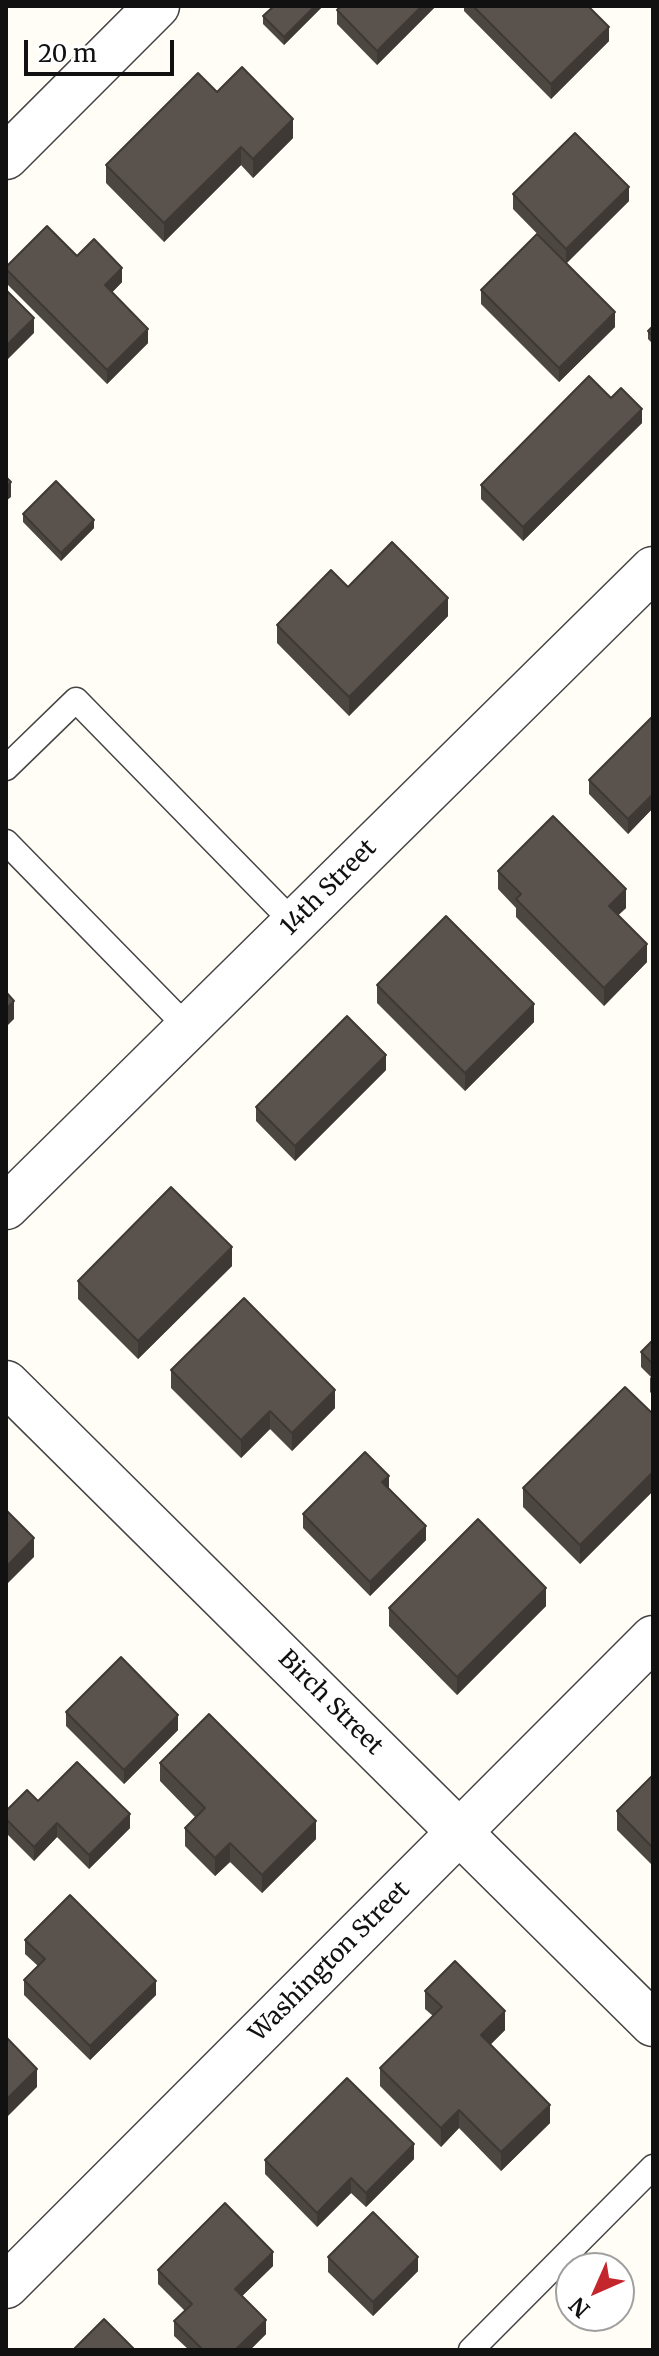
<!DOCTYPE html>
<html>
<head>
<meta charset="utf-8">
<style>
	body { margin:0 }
	#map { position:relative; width:659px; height:2356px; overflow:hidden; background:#fffdf5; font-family:Merriweather,serif }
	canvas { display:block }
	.frame { position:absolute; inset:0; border:8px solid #111; pointer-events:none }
	.north { position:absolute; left:555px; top:2252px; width:80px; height:80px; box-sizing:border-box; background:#fff; border:2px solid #a0a0a0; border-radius:50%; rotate:225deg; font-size:22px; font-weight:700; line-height:32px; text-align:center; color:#111 }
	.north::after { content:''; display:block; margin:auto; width:28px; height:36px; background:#c4262e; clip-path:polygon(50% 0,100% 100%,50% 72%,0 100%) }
	.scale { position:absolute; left:24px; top:40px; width:150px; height:36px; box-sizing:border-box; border:4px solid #111; border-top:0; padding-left:10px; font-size:24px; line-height:28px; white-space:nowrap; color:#111; -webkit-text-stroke:6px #fff; paint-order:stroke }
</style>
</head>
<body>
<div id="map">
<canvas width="659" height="2356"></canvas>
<div class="frame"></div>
<div class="north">N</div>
<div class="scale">20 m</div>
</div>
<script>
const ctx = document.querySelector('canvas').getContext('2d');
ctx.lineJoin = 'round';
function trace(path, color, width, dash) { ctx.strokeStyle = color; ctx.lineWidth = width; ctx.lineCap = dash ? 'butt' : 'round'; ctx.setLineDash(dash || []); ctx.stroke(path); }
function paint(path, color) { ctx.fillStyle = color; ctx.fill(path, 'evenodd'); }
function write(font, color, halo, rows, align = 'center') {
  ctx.font = font + ' Merriweather,serif'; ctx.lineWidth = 8; ctx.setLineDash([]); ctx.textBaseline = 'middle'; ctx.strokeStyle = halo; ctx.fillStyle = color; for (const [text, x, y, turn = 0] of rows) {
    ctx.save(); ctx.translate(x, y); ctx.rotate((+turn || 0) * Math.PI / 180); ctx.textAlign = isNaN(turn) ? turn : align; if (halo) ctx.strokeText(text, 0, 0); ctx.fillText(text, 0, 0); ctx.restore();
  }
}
const lane = new Path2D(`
	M6,768L76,700L294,923
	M6,842L188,1028
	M471,2350L653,2167`);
const street = new Path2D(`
	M6,157L157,6
	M6,1207L653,569
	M6,1383L653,2024
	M6,2286L653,1638`);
const wall = new Path2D(`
	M323,6L284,45L263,24V16Z
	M341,6H436L377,65L337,24V10Z
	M464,6H588L609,41L551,99L464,11Z
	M293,138L253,178L241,165L164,242L106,183V165Z
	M513,194L629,201L566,263L615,327L559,382L481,304V290L558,255L513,209Z
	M77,256L122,282L112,292L148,343L107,384L6,283V267Z
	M653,326V344L648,339V331Z
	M611,398L642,423L523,541L481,499V485Z
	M23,514L94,528L61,561L23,522Z
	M348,587L448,616L349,716L277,643V625Z
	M653,716V808L628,834L589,794V780Z
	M498,871L626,908L618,915L647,962L604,1006L516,917V908L498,889Z
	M377,985L534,1022L465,1091L377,1003Z
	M386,1070L295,1161L256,1121V1107Z
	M232,1266L138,1359L78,1299V1281Z
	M653,1340V1395L650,1392V1378L651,1377L641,1367V1352Z
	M171,1370L335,1408L292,1451L270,1429L241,1458L171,1388Z
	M653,1414V1491L580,1564L523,1507V1488Z
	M389,1489L426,1540L370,1596L303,1528V1514Z
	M546,1606L457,1695L389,1626V1608Z
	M66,1712L178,1730L124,1784L66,1726Z
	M160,1763L316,1839L262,1893L230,1862L215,1876L185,1846V1828L195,1817L160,1781Z
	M653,1775V1866L617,1830V1811Z
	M38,1801L130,1828L89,1869L57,1837L34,1861L6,1833V1811Z
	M25,1940L156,1995L90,2060L24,1995V1980L38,1966L25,1954Z
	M425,1991L505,2030L490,2045L550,2123L501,2171L459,2128L441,2147L380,2086V2068L433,2016L425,2009Z
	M414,2159L366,2207L351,2193L317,2227L265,2174V2160Z
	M328,2257L418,2271L373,2316L328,2272Z
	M273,2266L242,2296L266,2334L250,2350H189L174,2336V2321L185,2311L158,2284V2270Z`);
const shadedWall = new Path2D(`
	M315,6H323L284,45V37Z
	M422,6H436L377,65V51Z
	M609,27V41L551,99V84Z
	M293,119V138L253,178V159Z
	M241,147V165L164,242V223Z
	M629,187V201L566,264V249Z
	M122,268V282L105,300V285Z
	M615,312V327L559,382V368Z
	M34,318V333L6,361V346Z
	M148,329V343L107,384V370Z
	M642,409V423L523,541V527Z
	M11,482V497L6,501V487Z
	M94,520V528L61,561V553Z
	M448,598V616L349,716V697Z
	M653,794V808L628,834V819Z
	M626,889V908L609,924V906Z
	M647,944V962L604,1006V988Z
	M14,1001V1019L6,1027V1009Z
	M534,1004V1022L465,1091V1073Z
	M386,1055V1070L295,1161V1146Z
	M232,1247V1266L138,1359V1341Z
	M335,1390V1408L292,1451V1433Z
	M270,1411V1429L241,1458V1440Z
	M653,1472V1491L580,1564V1545Z
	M389,1476V1490L382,1482Z
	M426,1526V1540L370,1596V1582Z
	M34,1538V1557L6,1585V1567Z
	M546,1588V1606L457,1695V1677Z
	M178,1715V1730L124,1784V1770Z
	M130,1814V1828L89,1869V1855Z
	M316,1821V1839L262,1893V1875Z
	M57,1823V1837L34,1861V1847Z
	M230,1843V1862L215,1876V1858Z
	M156,1981V1995L90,2060V2046Z
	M505,2011V2030L481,2054V2035Z
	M37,2069V2087L6,2118V2100Z
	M550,2105V2123L501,2171V2152Z
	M459,2110V2128L441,2147V2128Z
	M414,2144V2159L366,2207V2193Z
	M351,2178V2193L317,2227V2213Z
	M273,2252V2266L235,2303V2289Z
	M418,2257V2271L373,2316V2302Z
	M266,2320V2334L250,2350H235Z`);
const building = new Path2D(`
	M274,6H315L284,37L263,16Z
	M341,6H422L377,51L337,10Z
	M473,6H588L609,27L551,84Z
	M242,67L293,119L253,159L241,147L164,223L106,165L198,73L217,92Z
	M575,133L629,187L566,249L513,194Z
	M47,226L77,256L94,239L122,268L105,285L148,329L107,370L6,269V267Z
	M537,234L615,312L559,368L481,290Z
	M6,290L34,318L6,346Z
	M653,326V336L648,331Z
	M589,376L611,398L621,388L642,409L523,527L481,485Z
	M6,477L11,482L6,487Z
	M56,481L94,520L61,553L23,514Z
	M392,542L448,598L349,697L277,625L331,570L348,587Z
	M653,716V794L628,819L589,780Z
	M553,816L626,889L609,906L647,944L604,988L516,899L521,894L498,871Z
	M446,916L534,1004L465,1073L377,985Z
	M6,992L14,1001L6,1009Z
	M347,1016L386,1055L295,1146L256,1107Z
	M171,1187L232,1247L138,1341L78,1281Z
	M244,1298L335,1390L292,1433L270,1411L241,1440L171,1370Z
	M653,1340V1364L641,1352Z
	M625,1387L653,1414V1472L580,1545L523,1488Z
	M365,1452L389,1476L382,1482L426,1526L370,1582L303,1514Z
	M6,1510L34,1538L6,1567Z
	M478,1519L546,1588L457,1677L389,1608Z
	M121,1657L178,1715L124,1770L66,1712Z
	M209,1714L316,1821L262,1875L230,1843L215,1858L185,1828L205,1808L160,1763Z
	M77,1762L130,1814L89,1855L57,1823L34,1847L6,1819V1811L27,1790L38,1801Z
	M653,1775V1848L617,1811Z
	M70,1895L156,1981L90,2046L24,1980L45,1959L25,1940Z
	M455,1961L505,2011L481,2035L550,2105L501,2152L459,2110L441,2128L380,2068L442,2007L425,1991Z
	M6,2037L37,2069L6,2100Z
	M347,2078L414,2144L366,2193L351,2178L317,2213L265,2160Z
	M225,2203L273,2252L235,2289L266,2320L235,2350H203L174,2321L192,2304L158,2270Z
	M373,2212L418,2257L373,2302L328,2257Z
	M104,2319L135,2350H73Z`);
const streetNames = [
	["14th Street",329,888,-45],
	["Birch Street",330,1703,45],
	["Washington Street",330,1962,-45]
];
trace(lane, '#444', 27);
trace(street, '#444', 47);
trace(lane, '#fff', 24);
trace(street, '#fff', 44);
paint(wall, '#4d4742');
paint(shadedWall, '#3f3936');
paint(building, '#5a524d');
trace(building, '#3f3936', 2);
write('24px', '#111', '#fff', streetNames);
</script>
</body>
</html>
